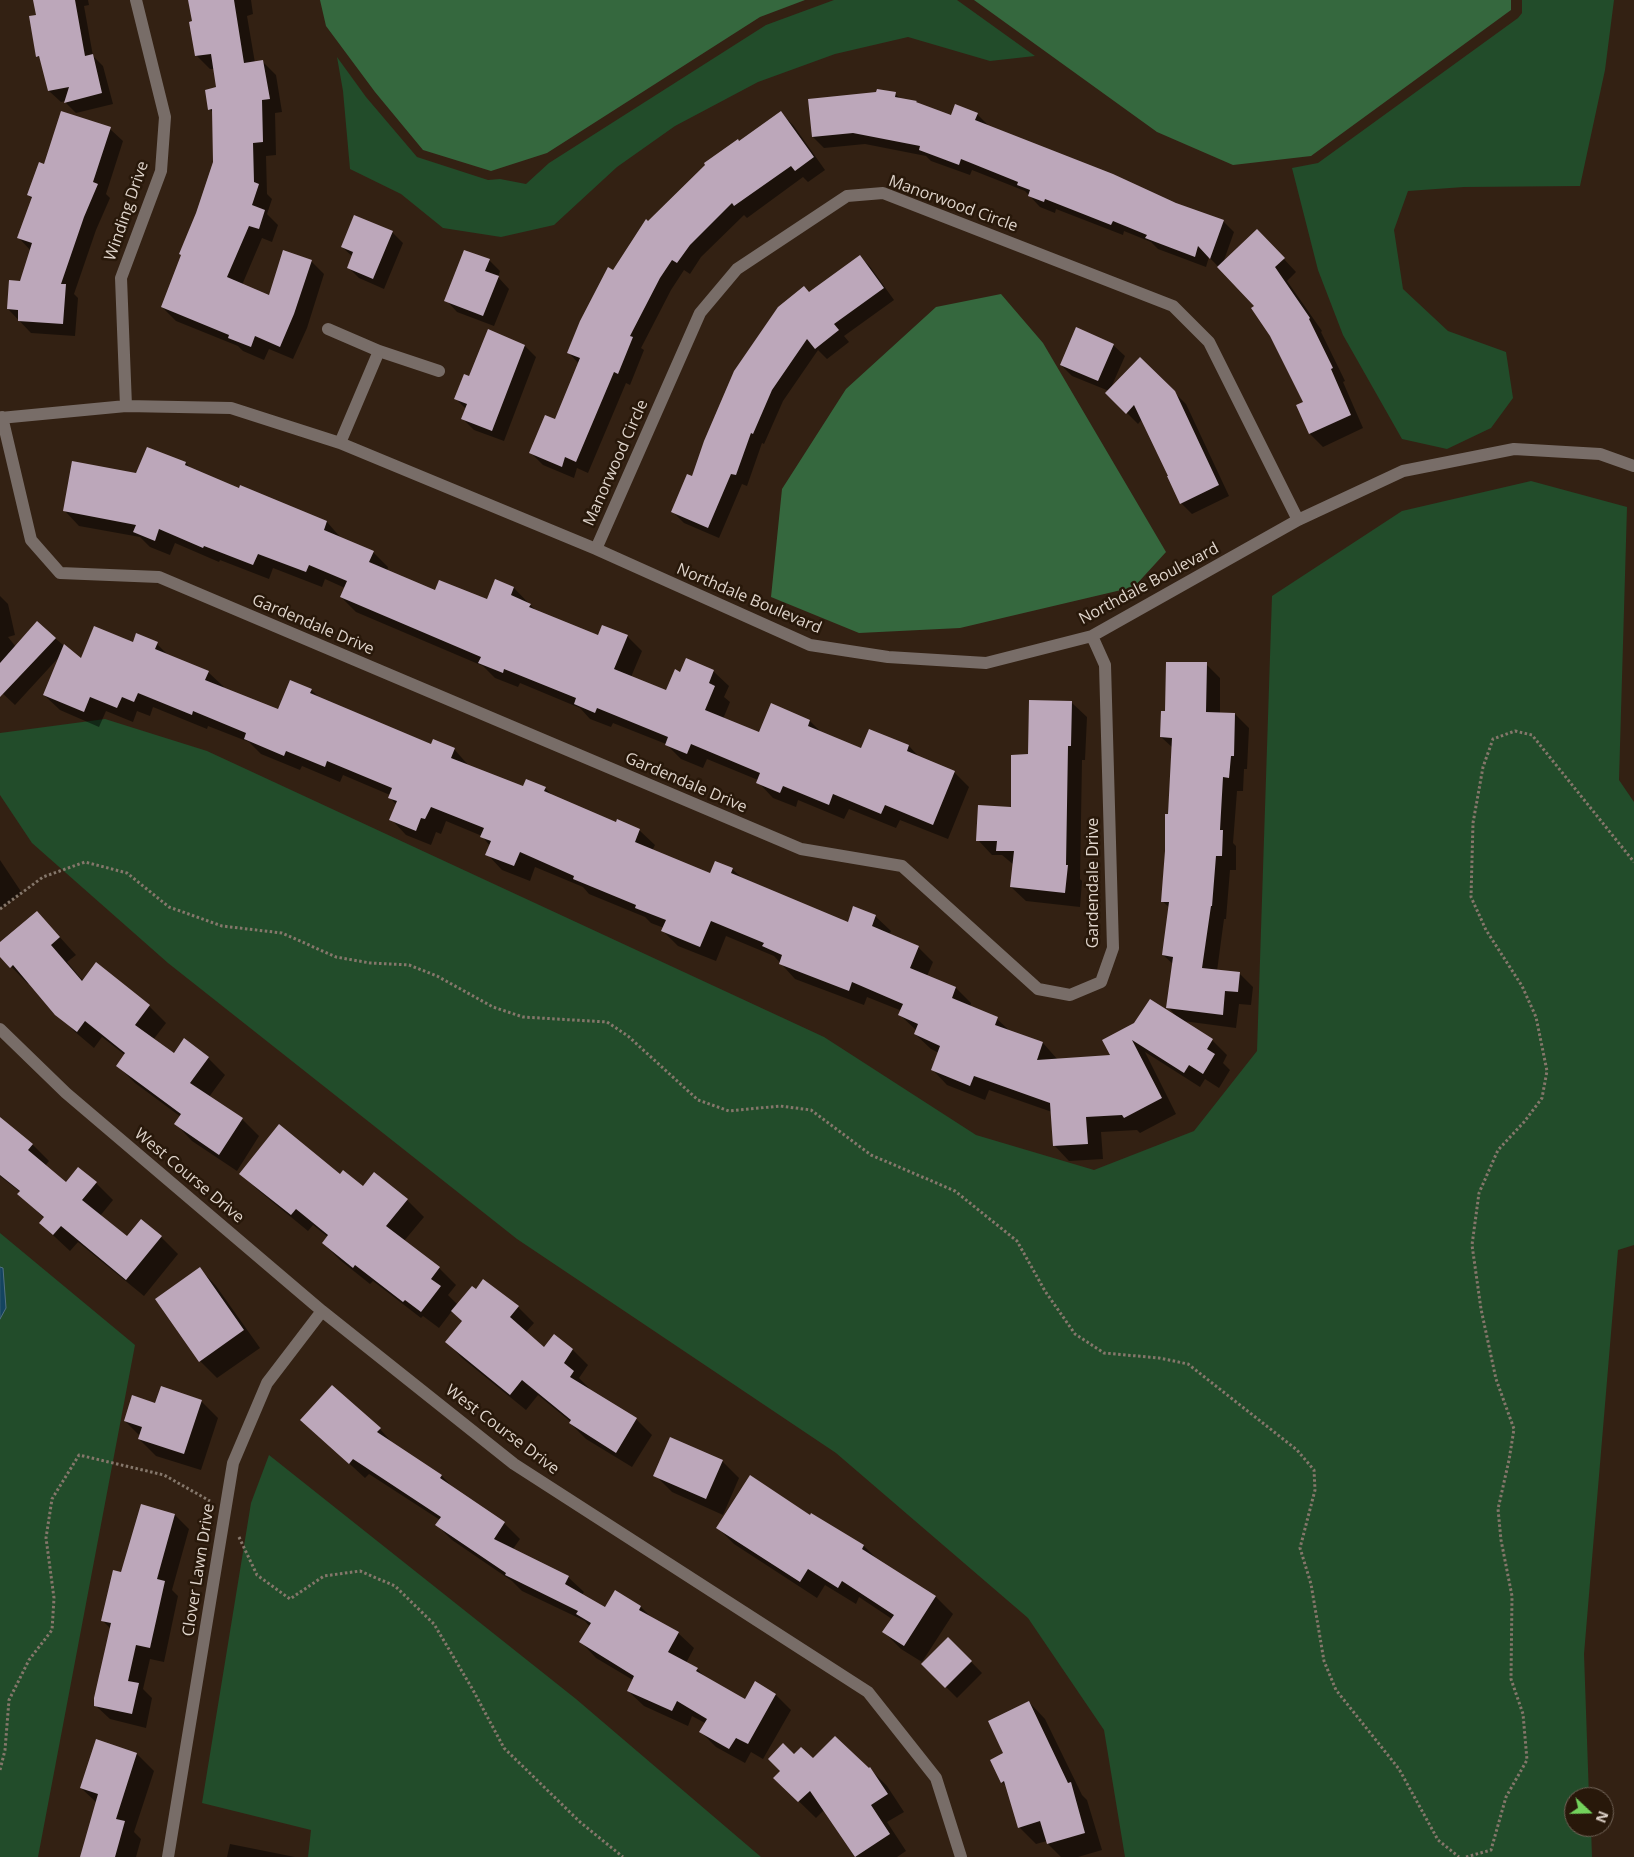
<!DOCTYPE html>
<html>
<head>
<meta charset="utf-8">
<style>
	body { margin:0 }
	#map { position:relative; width:1634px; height:1857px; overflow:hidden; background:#332113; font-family:"Open Sans",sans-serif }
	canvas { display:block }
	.north { position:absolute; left:1564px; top:1787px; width:50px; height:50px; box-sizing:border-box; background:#28180a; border:1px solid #716357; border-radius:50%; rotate:111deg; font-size:14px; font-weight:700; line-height:20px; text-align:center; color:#dfd4cb }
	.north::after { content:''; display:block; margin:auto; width:18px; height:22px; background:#73d25c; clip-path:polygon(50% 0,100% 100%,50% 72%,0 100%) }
</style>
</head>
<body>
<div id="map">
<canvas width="1634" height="1857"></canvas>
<div class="north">N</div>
</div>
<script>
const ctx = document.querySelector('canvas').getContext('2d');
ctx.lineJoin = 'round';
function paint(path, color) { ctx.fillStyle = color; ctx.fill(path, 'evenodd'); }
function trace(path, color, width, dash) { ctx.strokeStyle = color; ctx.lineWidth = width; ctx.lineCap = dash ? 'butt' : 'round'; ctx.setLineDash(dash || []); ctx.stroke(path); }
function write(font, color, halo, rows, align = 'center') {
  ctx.font = font + ' "Open Sans",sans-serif'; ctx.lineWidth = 5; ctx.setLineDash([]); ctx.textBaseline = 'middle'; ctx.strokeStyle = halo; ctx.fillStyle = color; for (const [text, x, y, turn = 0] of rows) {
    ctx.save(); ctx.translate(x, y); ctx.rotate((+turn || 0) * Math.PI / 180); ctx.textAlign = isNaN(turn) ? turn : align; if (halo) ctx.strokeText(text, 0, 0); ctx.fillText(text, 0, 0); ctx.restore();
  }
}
const green = new Path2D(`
	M834,0H957L1035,56L990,61L908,37L835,54L758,82L675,126L617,167L554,225L501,237L443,228L401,194L350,169L343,91L337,57L366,97L417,157L488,180L500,179L526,184L549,163L766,25Z
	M1522,0H1614L1605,70L1580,186L1464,187L1408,191L1394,230L1403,289L1448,331L1506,352L1513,398L1491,428L1447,449L1402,439L1343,335L1318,270L1292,168L1318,163L1518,18L1522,13Z
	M1531,481L1627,507L1619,780L1634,802V1245L1618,1250L1584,1654L1589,1797H1574V1827H1591L1592,1857H1125L1104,1730L1028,1618L836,1453L517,1239L168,963L32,843L0,795V733L105,719L207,751L824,1037L976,1135L1094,1170L1194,1131L1257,1051L1272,596L1402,511Z
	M0,1233L135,1345L38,1857H0Z
	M269,1455L576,1699L761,1857H308L311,1830L202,1803L251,1503Z`);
const forest = new Path2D(`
	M320,0H805L760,17L547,153L491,171L423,150L375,92L326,26Z
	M974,0H1511V10L1311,156L1233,165L1157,132Z
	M1001,294L1043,343L1166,552L1134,587L960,628L859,633L771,597L782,489L846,389L936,307Z`);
const water = new Path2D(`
	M0,1267L3,1268L6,1308L0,1319Z`);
const shadow = new Path2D(`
	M34,0H88L89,5L84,6L93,56L103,66L113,104L76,113L65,102L66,101L61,102L49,91L42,60L38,56L37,16Z
	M189,0H251L253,14L247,16L255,63L262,61L276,75L282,112L275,113L276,155L266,156L267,194L272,199L267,214L278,225L272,242L262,238L242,285L269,296L311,261L324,274L307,328L293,359L269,349L264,360L243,351L238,346L176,321L162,307L198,214L215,162L213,113L210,109L218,88L214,69H210L197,56Z
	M895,94L901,99L916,102L919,105L952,117L977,114L988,125V126L1176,204L1223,221L1234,232L1223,263L1270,244L1296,272L1287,281L1322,331L1321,332L1345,381L1343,382L1363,428L1323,447L1310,434L1298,406L1305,402L1256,306L1209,257L1206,267L1158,249L1151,242L1124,231L1123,235L1056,209L1055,213L1040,207L1025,191L972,170L970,175L931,161L926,156L865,144L824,148L813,137Z
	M781,113L793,125L825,170L808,182L803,177L747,218L744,215L701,257L690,274L684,270L671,290L641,348L644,350L630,385L626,383L588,473L577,468L574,478L543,465L531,453L556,420L579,364L569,353L614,272L648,223L740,143Z
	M110,129L123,141L106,194L110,198L96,230L74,294L78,298L75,336L31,333L8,309L21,282L31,251L19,238L32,199L28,195L45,165Z
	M392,232L403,243L384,289L359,278L348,267L353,257L342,247Z
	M860,256L871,268L894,300L844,336L849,342L827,359L818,350L783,401L764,444L762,443L747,486L742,484L719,538L684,523L673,512L692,477L809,293Z
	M489,260L500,271L498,277L509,289L494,326L457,312L446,300Z
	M488,331L525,346L536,357L504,441L474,430L462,418L466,409L456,399L469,377Z
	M1113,345L1125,356L1110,390L1140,359L1186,404L1229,496L1192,514L1181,503L1170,476L1142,419L1138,424L1107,393L1109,391L1072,376L1061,365Z
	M148,448L186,463L192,470L239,490L327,522L341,538L373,552L388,567L387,571L436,591L488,601L514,588L537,612L598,636H627L642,651L631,677L667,692L681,673L713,671L729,686L724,697L730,702L723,719L760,734L772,705L810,721L822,733L862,749L909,746L920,758L954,772L969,787L948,839L900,820L896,828L849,809L844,819L798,800L796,807L773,798L758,782V780L707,759L703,768L681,759L666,744L613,723L611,727L590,719L580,708L520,683L518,687L495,678L483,666L356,612L341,597L345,588L325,579L322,587L273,568L269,579L220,560L219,562L175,543L170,555L150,547L140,537L79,526L64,510L137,474Z
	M0,596L8,604L15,635L8,637L16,647L37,623L81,660L133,644H157L170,657L208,672L224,687L223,689L279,710L311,690L320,698L432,745L454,749L469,766L523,788H545L554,797L617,823L639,830L655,845L652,851L711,875L732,869L742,878L848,924L875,916L891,931L889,935L918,947L933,962L927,976L956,988L971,1003L970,1007L997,1019L1011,1032L1043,1043L1058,1060L1112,1056L1104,1040L1177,1017L1168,1007L1173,964L1163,955L1170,908L1162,901L1173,748L1161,737L1166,712L1206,664L1220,678V714H1235L1249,728L1247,769H1244L1243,791H1237L1233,843L1236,846V870H1230L1226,919H1224L1217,971L1239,973L1253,987L1251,1005L1239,1004L1236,1028L1183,1021L1212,1040L1227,1055L1223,1063L1230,1070L1219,1088L1205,1079L1200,1087L1145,1052L1176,1114L1140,1133L1137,1130L1101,1132L1103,1159L1069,1161L1054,1145L1052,1112L989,1090L985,1100L947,1085L932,1069L939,1053L931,1049L915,1034L917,1031L900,1015L902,1011L867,997L864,1005L795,979L774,956L726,936L716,961L678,946L663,931L664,928L651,923L645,917L589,894L583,887L535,867L530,881L502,870L487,854L490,846L482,836L446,821L441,834L436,832L431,845L406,835L391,819L397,805L389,797L390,795L343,775L340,782L302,766L300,770L261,754L249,742L208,726L207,729L153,707L150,716L137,711L133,722L106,711L99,727L60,710L44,695L60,656L15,705L0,691Z
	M1072,703L1087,717L1085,760H1082L1080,879L1082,881L1080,907L1026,901L1011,887L1014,865L1002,855H992L978,840L1013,808L1029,755Z
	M0,860L22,893L0,909Z
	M37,912L76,955L67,962L83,981L96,964L149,1006L166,1023L153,1040L174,1055L184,1040L208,1058L225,1075L209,1097L242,1119L259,1136L237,1171L192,1141L176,1124L181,1117L135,1083L118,1066L125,1055L102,1037L94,1048L74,1031L30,982L28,984L0,955V944Z
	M0,1119L32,1144L49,1161L45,1166L66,1184L96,1183L113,1200L100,1216L127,1238L161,1237L178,1254L144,1296L78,1242L70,1251L40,1223L44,1218L19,1194L20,1192L0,1176Z
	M241,1174L340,1175L363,1188L407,1200L424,1217L404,1241L439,1268L456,1285L448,1295L458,1305L518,1307L534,1323L526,1332L545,1349L554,1336L573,1350L588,1365L579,1378L589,1388L588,1389L636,1419L652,1435L632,1467L586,1439L570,1423L571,1422L538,1395L526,1410L462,1358L447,1342L463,1322L452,1311L439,1328L423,1316L421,1318L373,1281L370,1284L340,1260L323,1243L328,1237L313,1225L308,1231L258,1190Z
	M200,1269L216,1286L260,1348L217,1378L200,1361L157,1299Z
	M201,1401L218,1418L201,1470L156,1456L139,1439L140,1436L125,1421L156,1404Z
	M302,1420L380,1429L394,1445L442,1476L456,1491L504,1523L520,1539L513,1549L568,1577L584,1592L582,1595L605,1609L615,1592L641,1607L653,1619L678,1633L694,1648L686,1663L697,1669L707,1679L745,1701L776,1695L791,1710L763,1759L751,1752L745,1763L716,1747L701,1732L705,1723L692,1716L688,1726L644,1706L628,1691L633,1680L596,1658L581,1642L590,1627L585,1621L522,1591L512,1581L452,1540L437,1525L440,1520L369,1474L365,1478Z
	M722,1461L739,1478L723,1515L672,1492L655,1475Z
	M141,1506L175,1515L189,1529L172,1590L178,1596L164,1662L150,1659L143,1689L152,1698L146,1728L110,1719L95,1705L111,1629L103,1621L122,1573Z
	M811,1514L864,1546L878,1560L936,1597L953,1614L922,1662L901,1649L884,1632L892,1619L859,1597L856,1604L825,1585L817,1598L734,1544L717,1527L810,1517Z
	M948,1638L982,1673L957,1698L923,1664Z
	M1029,1702L1045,1719L1082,1795L1087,1800L1102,1850L1078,1857H1061L1048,1844L1047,1841L1036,1844L1019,1827L1007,1787L1002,1782L991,1760L1005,1754Z
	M137,1754L154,1771L134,1832L141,1839L136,1857H82L97,1803L81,1788Z
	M794,1756L870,1769L887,1786L904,1812L887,1822L906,1851L897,1857H855L824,1810L816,1818L775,1778Z
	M230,1844L295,1857H227Z`);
const building = new Path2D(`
	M33,0H75L85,56L93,54L102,93L64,103L69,87L48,91L39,56L36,57L29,16L36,15Z
	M188,0H234L244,63L263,60L270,99L262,100L263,142L253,143L254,182L259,184L252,205L265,210L259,229L249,226L227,277L269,295L283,250L312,260L294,314L280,347L255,336L251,347L228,338L229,335L161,307L181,255L179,254L196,213L213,162L212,109L208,110L205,90L216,87L211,54L195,56L189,22L192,21Z
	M877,89L896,92L895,97L917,101L916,102L951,115L955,104L978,113L975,120L1113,174L1176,203L1224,220L1210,259L1198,246L1195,257L1145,238L1147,235L1113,221L1111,225L1045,199L1044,202L1028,196L1030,190L1017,185L1018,182L961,159L959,165L919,150L920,146L853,133L812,137L808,99L876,92Z
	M61,111L111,127L93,182L98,184L84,217L61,284H66L63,324L18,321V310L7,309L9,280L20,281L32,243L17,238L32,197L27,195L39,162L44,164Z
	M781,111L814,157L795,171L791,166L734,206L732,203L690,245L677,263L672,260L660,278L630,336L633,337L618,374L614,372L576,462L565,457L562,467L529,453L545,415L555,419L580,358L567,353L580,321L608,267L613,270L646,219L648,221L705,165L704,163L738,139L739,141Z
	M354,215L393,231L373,279L347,268L353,252L341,247Z
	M1257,229L1285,258L1275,267L1310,318L1309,319L1333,368L1331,369L1351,415L1309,434L1296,405L1303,402L1270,336L1251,308L1254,306L1217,267Z
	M464,250L490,259L485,271L499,276L483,316L444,301Z
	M860,255L884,288L834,324L839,330L815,349L807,339L772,390L753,434L751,433L736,475L731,474L708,528L671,512L687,474L692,476L704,441L734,371L778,307L804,286L809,292Z
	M1076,327L1114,344L1098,381L1060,365Z
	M488,329L525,345L492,431L461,419L467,404L454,399L464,374L469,376Z
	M1140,357L1175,391L1219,485L1180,504L1167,476H1168L1134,405L1126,414L1105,393Z
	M147,447L186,462L185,465L239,488L240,485L327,521L324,530L374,551L369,562L435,590L439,580L487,599L495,579L514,587L511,595L531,604L529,607L598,635L602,625L628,635L614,669L666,690L675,669L680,672L686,658L714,670L709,683L715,686L705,710L759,732L771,703L810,720L808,726L861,748L869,729L909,745L907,751L955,771L933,825L885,805L881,814L833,794L829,805L783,786L780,793L756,783L760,773L691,744L687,754L665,745L668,737L597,708L595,713L574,704L576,698L504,669L503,673L478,663L481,657L340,597L347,581L309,565L306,572L258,554L253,565L204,546L203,548L159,529L155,541L133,532L136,525L63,511L72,461L136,473Z
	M37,621L56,638L0,697V663Z
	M94,626L133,642L136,633L158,642L155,649L209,671L205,680L278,709L290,680L312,689L310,693L431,744L433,739L455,748L451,758L523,786L526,779L546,787L544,791L616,822L617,819L640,829L635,842L710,873L715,861L733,868L731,873L848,922L853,906L876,915L872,926L919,946L910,968L956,987L952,998L998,1017L995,1025L1043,1042L1037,1060L1110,1055L1102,1040L1134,1023L1150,999L1213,1039L1207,1049L1215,1054L1203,1074L1189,1065L1184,1073L1132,1040L1162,1098L1124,1118L1122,1115L1086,1117L1088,1144L1053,1146L1050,1103L974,1076L970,1086L931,1070L940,1046L914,1034L918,1024L898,1015L903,1004L852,982L849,991L779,964L782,955L762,946L764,943L711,921L700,947L661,931L666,920L635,908L636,905L573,879L574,876L520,852L514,866L485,855L491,841L480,837L484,828L431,807L425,819L421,818L416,831L389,820L397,801L388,798L392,788L327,761L325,767L286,751L284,756L244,739L246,733L193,711L192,715L138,693L134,702L122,697L117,708L90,697L84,712L43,695L64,644L81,658Z
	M1166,662H1207L1206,712L1235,713L1234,756H1231L1229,778L1223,777L1220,830H1223L1222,856H1216L1212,906H1211L1202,968L1240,972L1238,992L1225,991L1223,1015L1166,1008L1173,957L1162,955L1169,902H1161L1165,851V814H1168L1172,738L1160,737L1161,711H1165Z
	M1029,700L1072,701L1071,746H1068L1066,865H1068L1065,893L1010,887L1014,851H996L997,841H976L978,805L1011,807V755L1028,754Z
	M37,911L60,937L51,945L82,981L96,962L150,1005L135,1025L174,1053L184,1038L209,1057L190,1083L243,1118L219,1155L174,1124L181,1114L116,1066L125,1053L85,1021L77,1032L55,1015L13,965L10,968L0,957V942Z
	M0,1117L33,1144L28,1150L66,1182L78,1167L97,1182L82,1200L127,1236L141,1219L162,1236L126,1280L61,1226L53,1235L39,1223L44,1217L17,1194L20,1191L0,1175Z
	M279,1124L340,1174L343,1170L363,1186L374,1172L408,1199L386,1226L440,1267L431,1279L441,1286L421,1312L405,1300L403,1302L355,1265L353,1268L322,1243L328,1235L296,1209L291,1215L239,1174Z
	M200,1267L244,1330L199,1362L155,1299Z
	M483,1279L519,1306L510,1317L544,1347L554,1334L573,1349L564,1363L574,1371L570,1377L637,1418L616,1453L569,1423L571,1420L522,1380L510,1395L445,1342L462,1321L451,1311L472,1286L476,1289Z
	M332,1385L381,1428L377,1432L442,1475L440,1478L505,1522L494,1539L569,1576L565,1584L605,1607L615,1590L641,1606L639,1610L679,1632L668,1652L698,1668L696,1671L745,1699L755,1681L776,1694L748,1744L736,1738L729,1749L699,1732L707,1719L677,1701L672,1711L627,1691L634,1676L579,1642L591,1623L576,1614L578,1611L505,1575L506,1573L435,1525L441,1517L353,1459L349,1464L300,1420Z
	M161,1386L202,1400L184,1454L138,1439L142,1427L124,1421L132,1395L155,1403Z
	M670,1437L723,1460L706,1499L653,1476Z
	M750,1475L810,1515L811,1513L864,1545L862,1549L936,1596L904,1646L882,1632L894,1615L842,1581L838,1588L808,1569L800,1582L716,1528Z
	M141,1504L175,1514L157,1579L165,1581L150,1648L136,1645L128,1681L139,1683L132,1714L94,1706V1698L111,1623L101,1621L113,1570L121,1572Z
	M948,1637L972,1661L945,1688L921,1664Z
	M1029,1701L1068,1783L1071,1782L1085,1833L1047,1844L1040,1821L1018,1828L1004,1781L1001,1783L990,1760L1003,1753L988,1721Z
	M835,1736L869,1768L870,1767L888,1794L871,1805L890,1834L855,1857L810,1791L798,1802L773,1778L780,1771L768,1759L783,1743L794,1754L801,1747L813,1758Z
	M96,1739L137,1753L116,1819L125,1821L115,1857H80L98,1794L80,1788Z`);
const path = new Path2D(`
	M0,909L43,877L85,862L127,873L169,907L222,926L282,933L336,957L370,963L409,965L437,976L493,1007L523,1017L607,1022L628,1036L698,1100L729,1111L780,1106L811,1110L871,1155L955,1191L1017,1241L1045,1291L1075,1334L1104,1353L1159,1358L1188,1364L1297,1450L1314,1470L1315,1490L1300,1548L1311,1584L1324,1661L1336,1690L1399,1769L1438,1840L1459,1857
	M239,1537L257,1575L290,1599L324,1576L360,1571L395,1586L434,1624L473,1690L504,1748L580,1822L623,1857
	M0,1770L5,1750L9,1700L29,1660L52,1630L54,1598L46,1538L52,1499L79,1455L164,1475L210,1501
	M1466,1857L1491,1850L1506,1797L1527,1760L1523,1714L1511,1679L1512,1596L1501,1540L1498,1509L1509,1460L1514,1429L1496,1379L1481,1309L1472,1245L1479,1193L1498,1150L1524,1122L1542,1098L1547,1071L1536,1017L1522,986L1486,930L1471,897L1473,823L1483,767L1493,739L1515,731L1532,735L1634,862`);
const minor = new Path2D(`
	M328,329L379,351L439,371
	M126,406L121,278L161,171L165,117L136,0
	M2,417L31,540L60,573L159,577L801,849L902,866L1038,989L1070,995L1101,982L1113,948L1105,665L1092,636
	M0,418L126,406L231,408L340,443L596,549L810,645L888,657L986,663L1092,636L1298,520L1403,471L1514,449L1600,454L1634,466
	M340,443L379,351
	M596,549L700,313L737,269L847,196L883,193L1173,306L1209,342L1298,520
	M0,1029L66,1093L322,1311L514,1464L868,1692L936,1778L961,1857
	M168,1857L233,1463L267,1383L322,1311`);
const streetNames = [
	["Manorwood Circle",953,204,20],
	["Winding Drive",127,211,-71],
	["Manorwood Circle",616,463,-66],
	["Northdale Boulevard",1149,584,-28],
	["Northdale Boulevard",749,599,23],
	["Gardendale Drive",313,625,23],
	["Gardendale Drive",686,783,23],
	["Gardendale Drive",1093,883,-90],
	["West Course Drive",189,1176,40],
	["West Course Drive",502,1430,37],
	["Clover Lawn Drive",199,1570,-81]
];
paint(green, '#224c2a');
paint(forest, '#35683e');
paint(water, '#144460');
trace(water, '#516f80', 1);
paint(shadow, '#0007');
paint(building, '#bca7ba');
trace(path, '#85776b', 3, [2.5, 2.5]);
trace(minor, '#786d68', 12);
write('16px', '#dfd4cb', '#28180a', streetNames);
</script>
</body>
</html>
